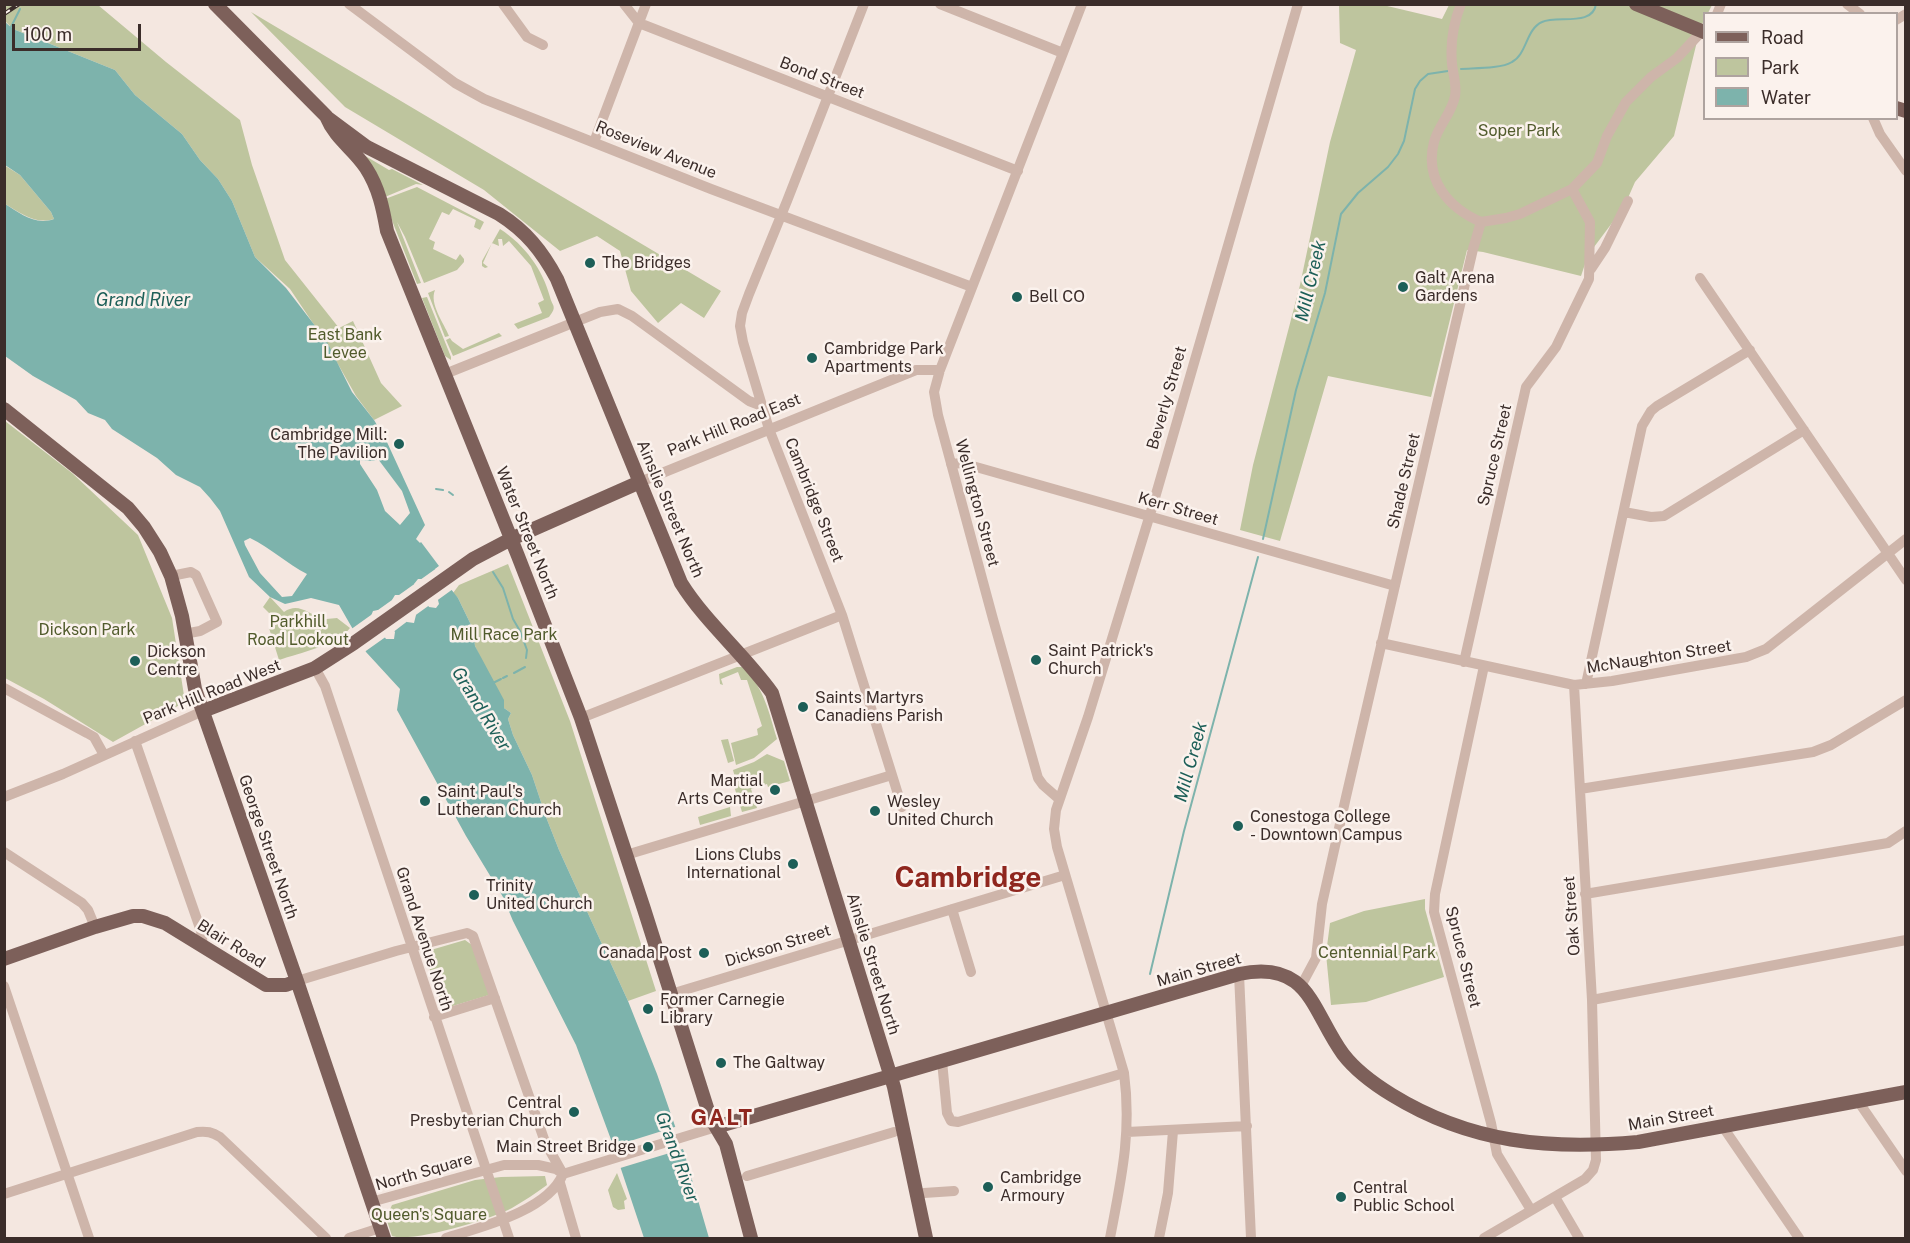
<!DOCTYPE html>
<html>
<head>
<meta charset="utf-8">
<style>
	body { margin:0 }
	#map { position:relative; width:1910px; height:1243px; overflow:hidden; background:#f4e7e0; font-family:"Public Sans",sans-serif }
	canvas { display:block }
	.frame { position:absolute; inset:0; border:6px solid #3b2d2a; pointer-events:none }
	.legend { position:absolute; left:1703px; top:12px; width:195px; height:108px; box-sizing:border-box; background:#fbf2ed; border:2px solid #aea39f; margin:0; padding:8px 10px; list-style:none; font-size:18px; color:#3b2d2a }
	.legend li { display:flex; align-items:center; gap:12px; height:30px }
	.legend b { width:30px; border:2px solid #aea39f }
	.scale { position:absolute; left:12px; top:24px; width:129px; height:27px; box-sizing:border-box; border:3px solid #3b2d2a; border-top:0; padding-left:8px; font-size:18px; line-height:21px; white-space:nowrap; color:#3b2d2a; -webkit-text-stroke:4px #fbf2ed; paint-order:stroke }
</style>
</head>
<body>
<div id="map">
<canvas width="1910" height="1243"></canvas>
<div class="frame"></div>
<ul class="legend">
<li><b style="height:8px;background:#7d605a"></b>Road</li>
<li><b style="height:16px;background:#bec59e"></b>Park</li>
<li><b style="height:16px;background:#7db3ac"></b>Water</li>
</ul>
<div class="scale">100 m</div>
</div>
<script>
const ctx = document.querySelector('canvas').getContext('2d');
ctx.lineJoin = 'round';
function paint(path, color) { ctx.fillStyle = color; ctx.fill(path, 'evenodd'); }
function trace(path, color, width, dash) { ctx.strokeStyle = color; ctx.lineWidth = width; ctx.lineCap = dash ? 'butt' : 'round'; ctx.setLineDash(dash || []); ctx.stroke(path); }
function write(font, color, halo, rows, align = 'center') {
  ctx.font = font + ' "Public Sans",sans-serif'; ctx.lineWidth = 5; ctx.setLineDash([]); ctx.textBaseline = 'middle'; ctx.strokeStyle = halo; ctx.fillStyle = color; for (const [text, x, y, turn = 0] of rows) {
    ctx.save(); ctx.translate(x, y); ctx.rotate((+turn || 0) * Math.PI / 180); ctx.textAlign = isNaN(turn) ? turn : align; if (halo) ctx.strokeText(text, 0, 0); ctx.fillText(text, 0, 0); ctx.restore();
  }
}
const green = new Path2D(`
	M4,5H98L166,62L240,120L252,165L285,260L339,328L353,321L381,383L402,406L374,420L356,396L325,341L290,289L255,257L232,201L218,179L200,160L182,134L135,95L115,70L13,29L5,21Z
	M1339,5H1383L1442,19L1449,5H1712L1708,13L1704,14V20L1700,29L1674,136L1635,182L1624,207L1588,255L1581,276L1483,252L1467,250L1431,397L1328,376L1280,541L1240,530L1253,465L1300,285L1330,142L1356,50L1340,43Z
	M251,12L721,291L704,318L681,303L658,323L631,291L620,251L597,236L560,251L484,190L345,107Z
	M362,154L389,170L392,169L423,185L416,184L385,197Z
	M4,165L20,175L51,212L54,219C35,225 21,213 5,204Z
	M417,187L484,222L480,230L474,227L476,220L453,209L449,215L442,212L429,239L435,242L433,249L456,260L460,254L464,259V262L457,270L424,283L405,237L397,222L421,283L417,284L393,223L385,199Z
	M500,229C525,245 543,270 550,297C552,306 558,306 549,317L518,329L514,324L542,313L538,303L544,300L531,266L509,241L503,246L502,239H498L499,246L492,243L483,263L488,267L485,268L482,266V261Z
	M435,290C429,304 444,323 449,336L445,337L428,293Z
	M427,297L451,357V360L445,356L422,298Z
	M499,333L502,336L453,356L446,340L450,338L452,341L463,349Z
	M5,421L72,473L138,535L172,618L185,702L113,742L44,699L5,678Z
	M508,564L570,721L656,991L628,1001L559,850L546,817L532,775L513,735L508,719L511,713L504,708L475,646L473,629L458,598L453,593L459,585Z
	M270,597L284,612C299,602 307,614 322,618C326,620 332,618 337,618L350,628C338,645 299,653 279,660L269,628L279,623L263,607Z
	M737,667H742C764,686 769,713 777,739L754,758L736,765L731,743L758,735L757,729L762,726L747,680H741L738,672L721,679L723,685L720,684L719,674Z
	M728,739L734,761L728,763L721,740Z
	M767,754L784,761L790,781L768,787L767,784L751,789L757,808L742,812L734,786L736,781L733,770L754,762Z
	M730,807L731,816L700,825L698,817Z
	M1425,899V909L1444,977L1366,1002L1331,1005L1326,954L1330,923L1364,911Z
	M465,940L472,945L489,995L443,1009L424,952Z
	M617,1173L627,1199L624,1201L625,1209L618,1210L613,1207L608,1190Z
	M545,1176L547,1185C536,1193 524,1201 512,1208C491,1219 413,1243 392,1236L386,1218L392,1205L475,1180L501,1177Z`);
const water = new Path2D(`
	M4,21L13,29L115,70L135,95L182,134L200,160L218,179L232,201L255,257L286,288L326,340L352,392L374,420L386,440L425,525L416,539L420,543L421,542L439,566L435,569L458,598L473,629L475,646L504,700V708L511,713L508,719L513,735L532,775L546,817L559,850L628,1001L657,1074L684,1152L709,1238H644L613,1145L576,1045L513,921L503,897L466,836L397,710L400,689L366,652L339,605L311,598L285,604L270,597L249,577L220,511L210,498L200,487L176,475L157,458L112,429L105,420L88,413L76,400L33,376L5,356V204C20,213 35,226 54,219L51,212L20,175L5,165ZM378,459L402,491L410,513L400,525L385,511L377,490L360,464V460L373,461ZM250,538C271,548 287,564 307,574L292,596L282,597L260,573L245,545L244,541ZM418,579H422L438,600L439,604L436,608L429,607L414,584ZM395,595H400L416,615L414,623L407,622L392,600ZM378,610L395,632L394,639H386L371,616L373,611Z`);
const pier = new Path2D(`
	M441,565L442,567L439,569L453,589L435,602L418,582L431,604L413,617L397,598L395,599L409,620L392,633L376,613H375L387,636L363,653L350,630Z
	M678,1126L686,1148L617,1169L611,1147Z`);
const stream = new Path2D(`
	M11,27L20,9
	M1461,69C1474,68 1501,69 1512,62C1527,54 1526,29 1542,22C1557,15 1593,27 1596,4
	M436,489L443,490
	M449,492L453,495
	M1263,539L1296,390L1325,293L1341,214L1358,193L1388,167L1398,154L1404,141L1415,89L1420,81L1428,74L1448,71
	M493,572L503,588L513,619L520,631L527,650L526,658
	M514,673L525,667
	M503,678L507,676
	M493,683L501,679
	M1150,974L1184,831L1258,557`);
const minor = new Path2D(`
	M349,4L455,83L484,99L711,189L972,287
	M503,4L527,37L543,45
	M624,4L639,23L1018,171
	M864,4L787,201L749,294L742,313L740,326L743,342L769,429L842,615L902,807
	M940,4L1063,53
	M1461,4C1453,24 1450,42 1452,64C1453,74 1457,85 1455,96C1452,113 1438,126 1434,142C1424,180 1449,208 1481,222
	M1847,4L1860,14
	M1717,14L1721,4
	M1896,20L1906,14
	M1873,118L1880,134L1906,171
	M594,142L646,4
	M1481,222L1506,218L1520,214L1572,189L1597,163L1607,136L1626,102L1651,77L1677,58L1704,29
	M1591,269L1605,248L1628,201
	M1700,278L1906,580
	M445,374L600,312L618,309L632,316L749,401L762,406
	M951,464L962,463L1395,586
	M640,482L916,370H940
	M1624,512L1651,517L1664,516L1804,430
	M171,576L191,572L196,575L217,622L200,631L184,634
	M1381,643L1574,685L1612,681L1746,657L1766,649L1906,539
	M1464,662L1526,387L1556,347L1589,279L1590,222L1572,189
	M1484,666L1435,894L1434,912L1491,1123L1497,1154L1531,1210
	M315,668L325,686L509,1238
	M1586,684L1642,426L1651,411L1657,406L1750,350
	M4,688L87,733L94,737L104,755
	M581,718L842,615
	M135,741L201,931L203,946
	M1580,789L1813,752L1831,745L1906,700
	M4,797L63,774L203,711
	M1059,799L1043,785L1038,778L993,619L938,415L934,392L940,370L1082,4
	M4,852L82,903L88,910L95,927
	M626,855L892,775
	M1585,894L1876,845L1888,843L1906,831
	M952,909L971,972
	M1239,974L1251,1238
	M297,981L396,951L459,935L467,933L473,936L545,1142L563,1174
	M4,986L89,1238
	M1301,986L1316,958L1322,904L1346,797L1473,249L1481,222
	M671,994L1065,875
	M1592,1000L1906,940
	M434,1017L495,998
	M942,1061L947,1113L951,1121L958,1122L1124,1073
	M1858,1101L1906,1171
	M1723,1127L1799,1238
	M1127,1132L1247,1126
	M563,1174L716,1127
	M747,1176L894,1132
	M560,1183L576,1238
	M924,1193L954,1191
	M4,1194L197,1132C207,1131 212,1132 220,1137L326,1238
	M1555,1197L1579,1238
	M371,1202L504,1165H538L556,1169L562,1173
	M349,1238L380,1228
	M446,1238C481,1227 548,1211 563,1174
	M1110,1238C1121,1180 1132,1133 1124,1073L1057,847L1054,829L1056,810L1088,717L1152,508L1298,4
	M1159,1238L1168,1193L1173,1131
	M1484,1238L1585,1179L1593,1170L1596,1160L1592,1000L1574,685`);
const major = new Path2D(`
	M215,4L326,116C336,140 353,148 366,168C379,188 383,209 387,231L518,556L581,718L644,909L710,1117L726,1144L751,1238
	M1636,4L1704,32
	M1896,108L1906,111
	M328,118L367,147L499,214C526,231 542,251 557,279L681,583C706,623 744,654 772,693L894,1087L926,1238
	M4,409L128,508L144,527L160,552L171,576L182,616L195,689L297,981L384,1238
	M203,711L315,668L354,643L473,559L511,539L640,482
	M4,959L95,927L133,916H143L165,923L266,985H286L297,981
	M716,1127L1239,974C1310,959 1312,1012 1343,1054C1356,1071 1374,1084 1392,1095C1470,1143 1549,1150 1638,1142L1906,1092`);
const rail = new Path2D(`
	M4,14L19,4`);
const markers = [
	[590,263,6,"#1d5f58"],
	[1403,287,6,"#1d5f58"],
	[1017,297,6,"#1d5f58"],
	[812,358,6,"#1d5f58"],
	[399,444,6,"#1d5f58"],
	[1036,660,6,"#1d5f58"],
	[135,661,6,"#1d5f58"],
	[803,707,6,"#1d5f58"],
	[775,790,6,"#1d5f58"],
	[425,801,6,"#1d5f58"],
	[875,811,6,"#1d5f58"],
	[1238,826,6,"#1d5f58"],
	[793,864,6,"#1d5f58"],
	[474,895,6,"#1d5f58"],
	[704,953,6,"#1d5f58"],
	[648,1009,6,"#1d5f58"],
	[721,1063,6,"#1d5f58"],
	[574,1112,6,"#1d5f58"],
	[648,1147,6,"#1d5f58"],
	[988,1187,6,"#1d5f58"],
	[1341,1197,6,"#1d5f58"]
];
const streetNames = [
	["Bond Street",822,78,21],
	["Roseview Avenue",656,150,22],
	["Beverly Street",1167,398,-74],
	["Park Hill Road East",734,425,-22],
	["Spruce Street",1495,455,-77],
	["Shade Street",1404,481,-77],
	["Cambridge Street",814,500,68],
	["Wellington Street",977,503,75],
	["Ainslie Street North",670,509,67],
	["Kerr Street",1178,509,16],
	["Water Street North",527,533,68],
	["McNaughton Street",1659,657,-9],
	["Park Hill Road West",212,692,-22],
	["George Street North",268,847,71],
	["Oak Street",1572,916,-94],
	["Grand Avenue North",424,939,72],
	["Blair Road",231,944,32],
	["Dickson Street",778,946,-17],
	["Spruce Street",1463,957,76],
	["Ainslie Street North",873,964,73],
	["Main Street",1199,970,-16],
	["Main Street",1671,1118,-10],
	["North Square",424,1172,-16]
];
const parkNames = [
	["Soper Park",1519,131],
	["East Bank",345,335],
	["Levee",345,353],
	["Parkhill",298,622],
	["Road Lookout",298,640],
	["Dickson Park",87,630],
	["Mill Race Park",504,635],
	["Centennial Park",1377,953],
	["Queen's Square",429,1215]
];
const poiNames = [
	["The Bridges",602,263],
	["Galt Arena",1415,278],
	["Gardens",1415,296],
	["Bell CO",1029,297],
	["Cambridge Park",824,349],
	["Apartments",824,367],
	["Cambridge Mill:",387,435,"right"],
	["The Pavilion",387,453,"right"],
	["Saint Patrick's",1048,651],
	["Church",1048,669],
	["Dickson",147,652],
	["Centre",147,670],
	["Saints Martyrs",815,698],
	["Canadiens Parish",815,716],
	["Martial",763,781,"right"],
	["Arts Centre",763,799,"right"],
	["Saint Paul's",437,792],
	["Lutheran Church",437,810],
	["Wesley",887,802],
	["United Church",887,820],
	["Conestoga College",1250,817],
	["- Downtown Campus",1250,835],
	["Lions Clubs",781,855,"right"],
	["International",781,873,"right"],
	["Trinity",486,886],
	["United Church",486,904],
	["Canada Post",692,953,"right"],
	["Former Carnegie",660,1000],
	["Library",660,1018],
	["The Galtway",733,1063],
	["Central",562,1103,"right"],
	["Presbyterian Church",562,1121,"right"],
	["Main Street Bridge",636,1147,"right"],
	["Cambridge",1000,1178],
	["Armoury",1000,1196],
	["Central",1353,1188],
	["Public School",1353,1206]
];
const waterNames = [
	["Mill Creek",1311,281,-77],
	["Grand River",143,300],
	["Grand River",481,709,58],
	["Mill Creek",1191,762,-75],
	["Grand River",677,1157,70]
];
const districtNames = [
	["GALT",722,1118]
];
const townNames = [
	["Cambridge",968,878]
];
paint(green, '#bec59e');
paint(water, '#7db3ac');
paint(pier, '#f4e7e0');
trace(stream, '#7db3ac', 2);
trace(minor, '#ceb5aa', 10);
trace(major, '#7d605a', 14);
trace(rail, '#3b2d2a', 4.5);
trace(rail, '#fbf2ed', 2, [7]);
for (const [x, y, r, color] of markers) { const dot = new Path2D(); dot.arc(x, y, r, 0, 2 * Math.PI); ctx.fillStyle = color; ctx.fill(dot); trace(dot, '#fbf2ed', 2); }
write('16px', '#3b2d2a', '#fbf2ed', streetNames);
write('16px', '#515b2c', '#fbf2ed', parkNames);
write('16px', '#3b2d2a', '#fbf2ed', poiNames, 'left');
write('italic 18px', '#1d5f58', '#fbf2ed', waterNames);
ctx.letterSpacing = '1.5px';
write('bold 22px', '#8f261e', '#fbf2ed', districtNames);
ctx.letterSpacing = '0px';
write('bold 28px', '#8f261e', '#fbf2ed', townNames);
</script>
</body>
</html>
